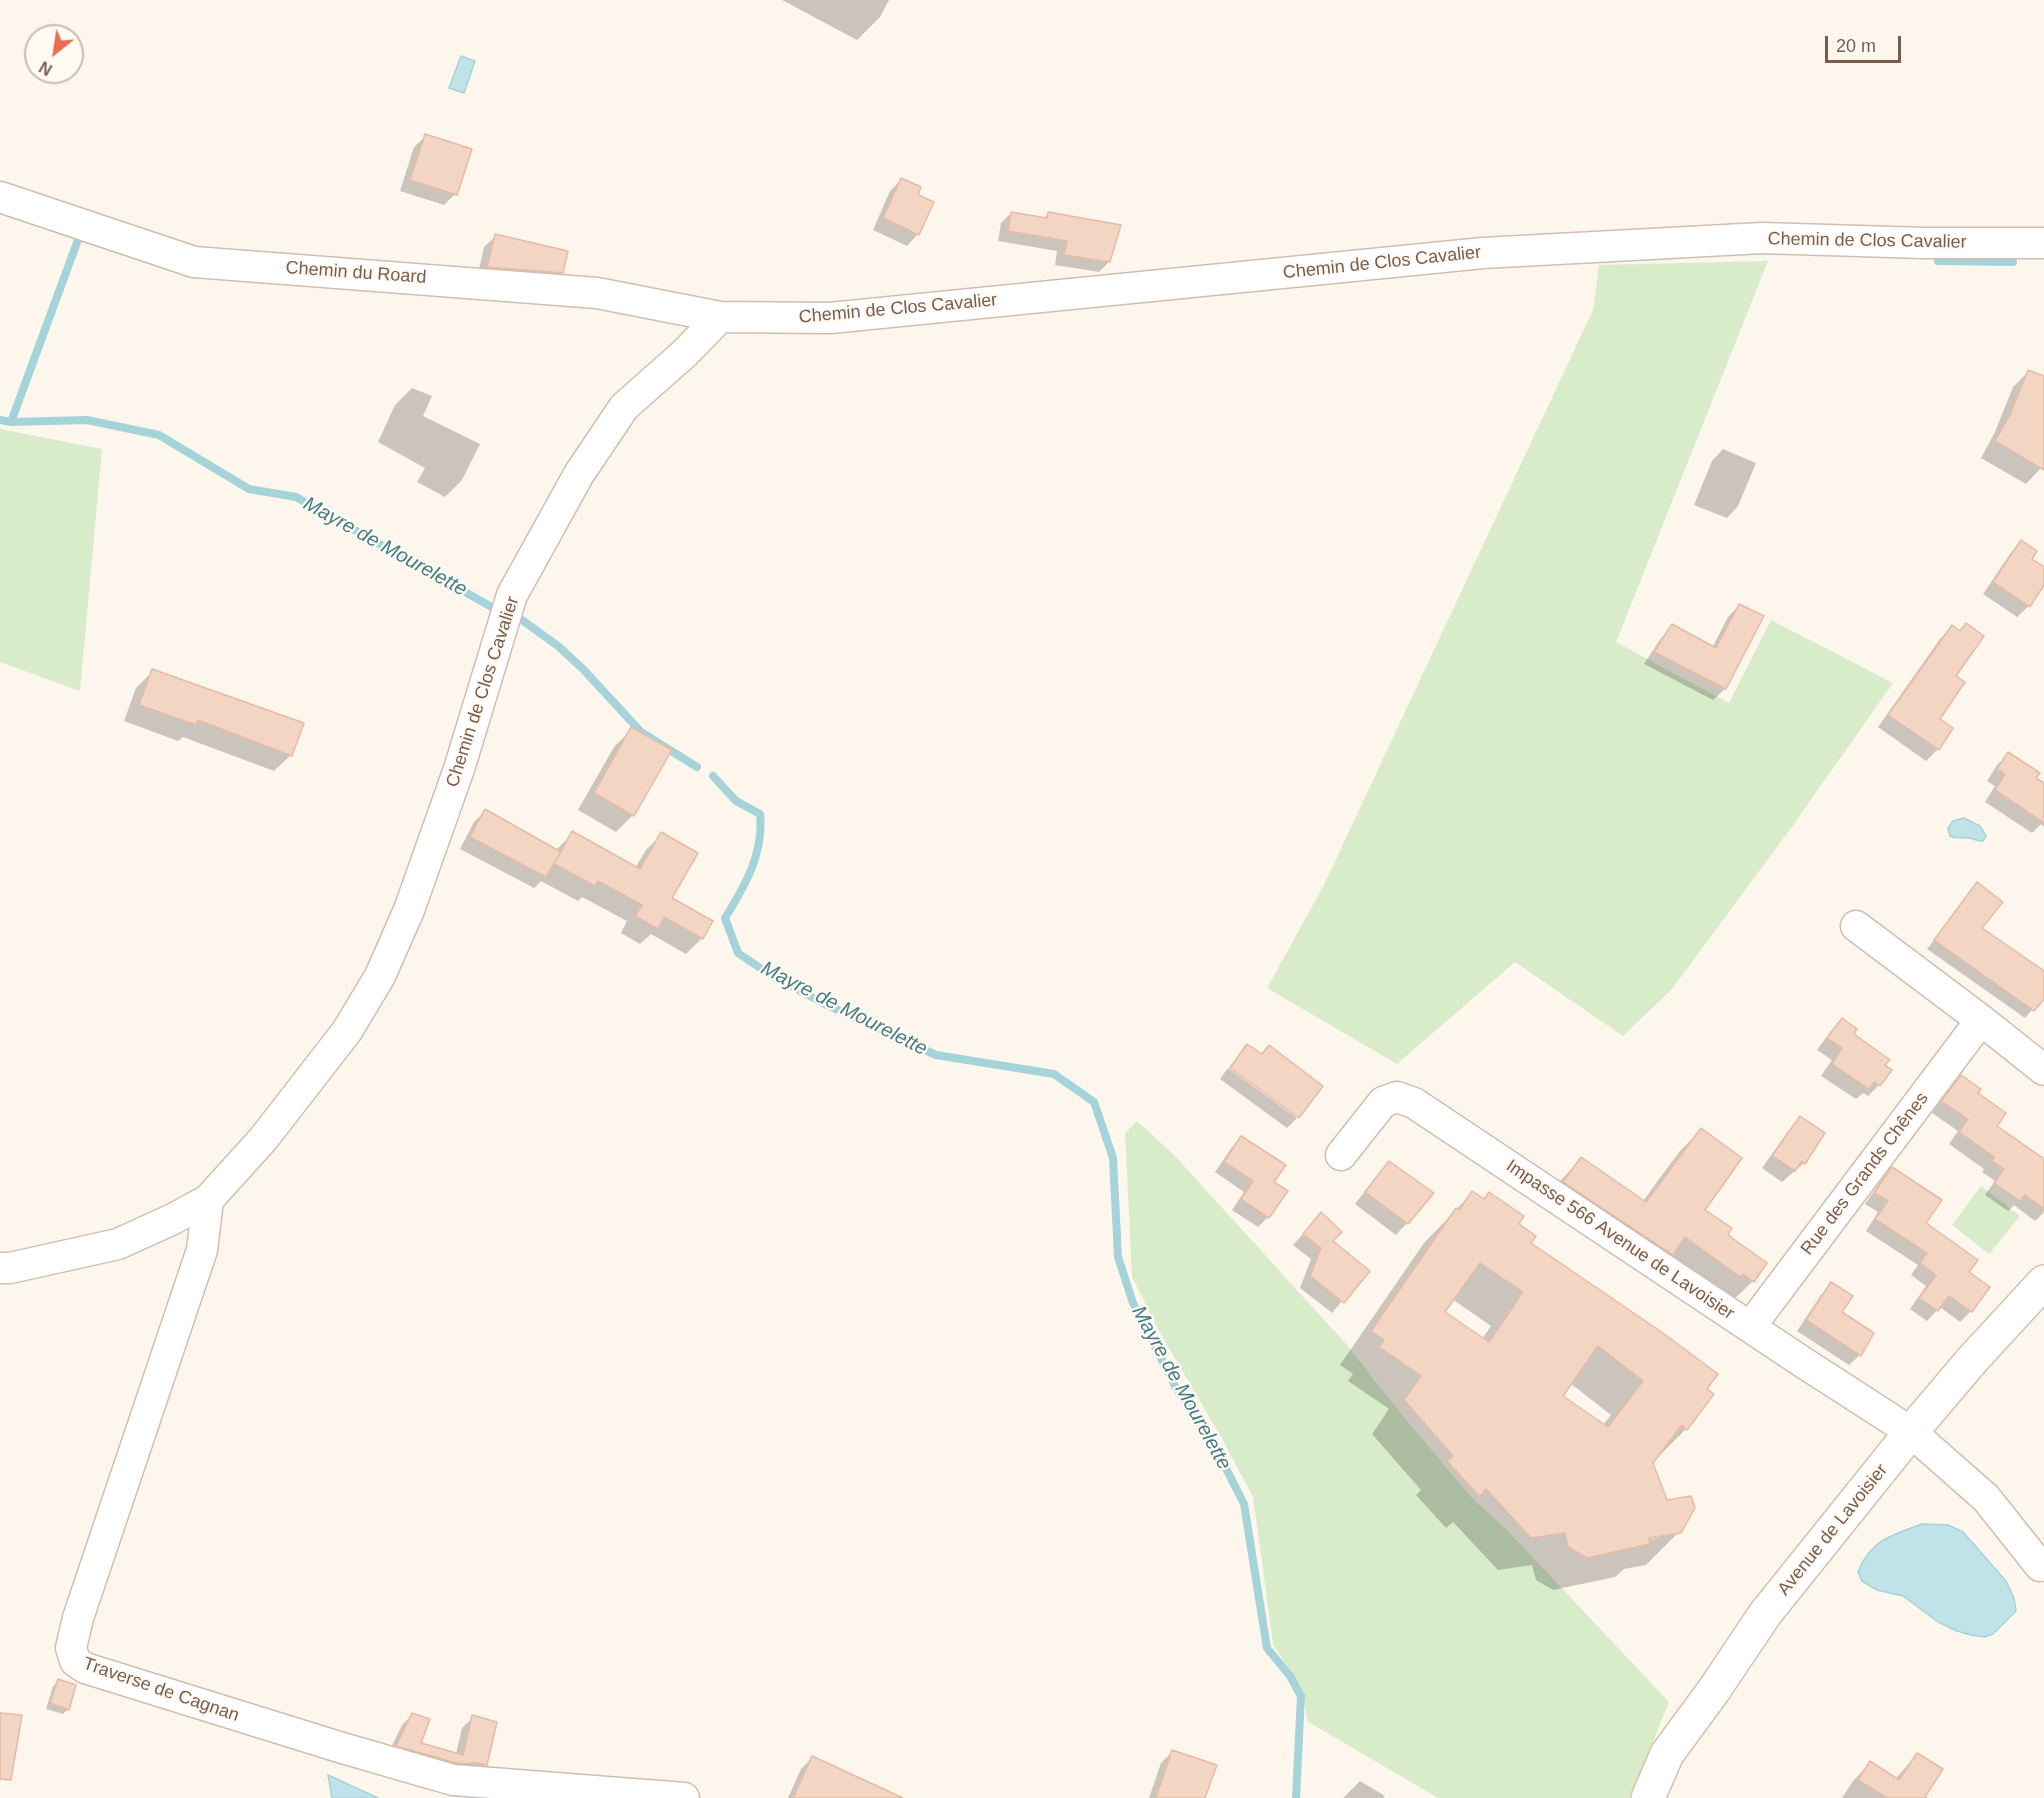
<!DOCTYPE html>
<html>
<head>
<meta charset="utf-8">
<style>
	body { margin:0 }
	#map { position:relative; width:2044px; height:1798px; overflow:hidden; background:#fdf6ec; font-family:Arial,sans-serif }
	canvas { display:block }
	.north { position:absolute; left:24px; top:24px; width:60px; height:60px; box-sizing:border-box; background:#fffaf3; border:2px solid #cabbb1; border-radius:50%; rotate:210deg; font-size:16px; font-weight:700; line-height:24px; text-align:center; color:#7a5c4d }
	.north::after { content:''; display:block; margin:auto; width:21px; height:27px; background:#e76f51; clip-path:polygon(50% 0,100% 100%,50% 72%,0 100%) }
	.scale { position:absolute; left:1825px; top:36px; width:76px; height:27px; box-sizing:border-box; border:3px solid #7a5c4d; border-top:0; padding-left:8px; font-size:18px; line-height:21px; white-space:nowrap; color:#7a5c4d; -webkit-text-stroke:4px #fffaf3; paint-order:stroke }
</style>
</head>
<body>
<div id="map">
<canvas width="2044" height="1798"></canvas>
<div class="north">N</div>
<div class="scale">20 m</div>
</div>
<script>
const ctx = document.querySelector('canvas').getContext('2d');
ctx.lineJoin = 'round';
function paint(path, color) { ctx.fillStyle = color; ctx.fill(path, 'evenodd'); }
function trace(path, color, width, dash) { ctx.strokeStyle = color; ctx.lineWidth = width; ctx.lineCap = dash ? 'butt' : 'round'; ctx.setLineDash(dash || []); ctx.stroke(path); }
function write(font, color, halo, rows, align = 'center') {
  ctx.font = font + ' Arial,sans-serif'; ctx.lineWidth = 4.5; ctx.setLineDash([]); ctx.textBaseline = 'middle'; ctx.strokeStyle = halo; ctx.fillStyle = color; for (const [text, x, y, turn = 0] of rows) {
    ctx.save(); ctx.translate(x, y); ctx.rotate((+turn || 0) * Math.PI / 180); ctx.textAlign = isNaN(turn) ? turn : align; if (halo) ctx.strokeText(text, 0, 0); ctx.fillText(text, 0, 0); ctx.restore();
  }
}
const green = new Path2D(`
	M1768,261L1616,642L1729,703L1771,620L1893,683L1791,828L1672,989L1623,1036L1515,962L1397,1064L1267,988L1324,885L1593,310L1599,265Z
	M0,429L102,449L80,691L0,662Z
	M1137,1121L1175,1156L1346,1344L1398,1410L1471,1497L1508,1531L1669,1702L1630,1798H1438L1307,1721L1304,1693L1273,1644L1253,1497L1221,1437L1159,1331L1132,1277L1125,1133Z
	M1981,1186L2020,1216L1989,1254L1952,1225Z`);
const water = new Path2D(`
	M461,56L475,61L464,93L449,88Z
	M1964,818L1980,826L1986,836L1983,841C1976,841 1975,839 1969,838C1962,836 1957,840 1950,836L1948,828L1953,821Z
	M1922,1524L1948,1525L1963,1532L2006,1581L2014,1598L2016,1611L1993,1634L1984,1637L1971,1635L1957,1631L1938,1622L1903,1596L1877,1590L1862,1581L1858,1572C1870,1540 1892,1535 1922,1524Z
	M328,1775L378,1798H332Z`);
const shadow = new Path2D(`
	M782,0H889L880,17L857,40Z
	M426,136L455,194L444,205L400,191L414,147Z
	M901,180L916,196L918,234L907,246L873,230L890,191Z
	M1011,213L1043,219L1048,214L1109,262L1099,272L1055,265L1057,251L998,241L1001,223Z
	M496,236L562,272L550,284L477,278L484,247Z
	M2028,372L2044,378V465L2026,484L1981,458L1995,432L2013,387Z
	M412,388L432,396L423,416L480,444L462,480L445,497L417,482L425,468L378,442L395,405Z
	M1723,449L1756,463L1738,506L1727,518L1694,505L1712,461Z
	M2021,542L2030,560L2044,569V583L2029,606L2017,617L1983,594L2010,554Z
	M1739,606L1762,617L1725,689L1713,700L1644,664L1661,638L1673,626L1712,648L1728,617Z
	M1952,627L1954,676L1938,720L1951,728L1938,749L1926,761L1878,727L1940,639Z
	M153,671L291,755L274,771L183,737L178,741L124,721L136,688Z
	M632,729L633,815L616,832L578,810L614,747Z
	M2009,754L2034,779L2044,785V827L2041,824L2032,833L1985,802L1995,786L1987,781L1997,765Z
	M485,811L556,850L573,833L635,868L646,850L662,834L670,899L702,938L686,954L651,934L640,944L621,933L627,921L582,897L578,901L541,881L534,888L460,849L474,822Z
	M1977,884L1980,929L2044,973V996L2025,1018L1927,949Z
	M1842,1020L1852,1035L1883,1065L1879,1085L1868,1096L1863,1093L1856,1099L1821,1076L1832,1060L1817,1050L1831,1031Z
	M1247,1046L1261,1055L1299,1116L1230,1066Z
	M1228,1068L1297,1118L1287,1128L1220,1079Z
	M1962,1077L1995,1127L2044,1161V1212L2035,1221L2014,1205L2008,1211L1985,1195L1995,1181L1982,1172L1984,1169L1949,1144L1958,1131L1932,1113L1951,1087Z
	M1800,1118L1823,1134L1804,1163L1782,1182L1762,1168L1789,1130Z
	M1701,1130L1703,1210L1726,1235L1753,1281L1731,1302L1543,1204L1560,1181L1581,1159L1643,1201L1680,1151Z
	M1241,1138L1272,1182L1285,1191L1268,1217L1258,1227L1232,1210L1244,1192L1215,1172L1232,1147Z
	M1390,1163L1407,1223L1396,1235L1355,1204L1378,1174Z
	M1892,1169L1924,1224L1967,1273L1971,1311L1960,1322L1940,1307L1927,1321L1910,1309L1926,1286L1911,1275L1918,1265L1866,1231L1878,1212L1865,1204L1882,1179Z
	M1473,1192L1483,1200L1489,1194L1517,1224L1529,1243L1704,1389L1686,1429L1653,1462L1650,1459L1679,1532L1646,1565L1624,1569L1615,1577L1553,1590L1536,1580L1532,1565L1498,1570L1453,1522L1446,1528L1416,1495L1421,1490L1372,1434L1389,1409L1348,1381L1353,1374L1340,1365L1424,1243ZM1452,1299L1491,1326L1482,1339L1443,1313ZM1570,1383L1611,1415L1603,1425L1561,1396ZM1661,1534V1537L1642,1541L1641,1538Z
	M1321,1214L1331,1241L1368,1271L1332,1313L1300,1288L1311,1259L1293,1245Z
	M1831,1284L1840,1312L1860,1355L1849,1365L1797,1331L1821,1295Z
	M59,1681L68,1709L63,1714L46,1709L53,1686Z
	M412,1715L419,1744L456,1754L462,1728L473,1717L485,1765L475,1775L387,1756L402,1725Z
	M1172,1752L1204,1798H1149L1161,1763Z
	M1917,1755L1922,1798H1842L1853,1781L1870,1763L1895,1779Z
	M813,1757L864,1798H788L801,1769Z
	M1360,1781L1385,1796L1383,1798H1343Z`);
const stream = new Path2D(`
	M1938,261L2013,262
	M0,420L11,422L87,420L159,435L249,489L296,497L497,610
	M11,422L79,237
	M522,620L558,646L584,670L641,732L697,767
	M713,776L736,801L760,814C764,853 745,886 725,918L738,953L772,976L825,1004L936,1055L1054,1074L1094,1102L1113,1158L1118,1257L1133,1303L1175,1386L1213,1443L1244,1504L1267,1648L1290,1676L1301,1696L1296,1798`);
const building = new Path2D(`
	M425,134L472,149L457,195L410,180Z
	M901,178L921,187L918,195L934,202L919,235L883,218Z
	M1011,212L1047,218L1048,212L1121,225L1110,262L1064,255L1067,241L1008,231Z
	M495,234L568,251L563,273L487,267Z
	M2028,370L2044,376V470L1995,441L2010,415Z
	M2021,540L2037,551L2032,559L2044,567V585L2030,607L1993,582Z
	M1739,604L1764,616L1726,689L1654,652L1672,624L1716,648Z
	M1966,623L1984,636L1956,676L1965,682L1940,719L1953,728L1939,750L1888,715L1952,625L1960,631Z
	M152,669L304,723L292,756L198,720L196,725L139,705Z
	M631,727L672,750L634,816L594,793Z
	M2008,752L2040,773L2036,778L2044,783V823L1995,790L2005,774L1997,769Z
	M485,809L561,852L546,877L470,837Z
	M572,831L640,869L661,832L698,853L672,898L713,921L703,939L664,917L658,929L635,916L642,905L598,881L595,886L554,864Z
	M1977,882L2003,902L1982,928L2044,971V999L2034,1011L1934,940Z
	M1842,1018L1857,1029L1854,1034L1890,1060L1885,1065L1892,1070L1880,1086L1874,1082L1869,1089L1832,1064L1842,1048L1827,1038Z
	M1247,1044L1262,1054L1269,1045L1323,1086L1299,1118L1230,1068Z
	M1961,1075L1981,1089L1978,1093L2006,1113L1997,1126L2044,1159V1209L2025,1195L2020,1201L1994,1183L2004,1169L1992,1161L1994,1157L1959,1132L1968,1119L1941,1101Z
	M1800,1116L1825,1133L1805,1164L1802,1161L1795,1171L1772,1156Z
	M1701,1128L1742,1158L1705,1210L1732,1228L1728,1235L1767,1263L1754,1282L1743,1274L1740,1277L1685,1237L1673,1255L1563,1182L1581,1157L1646,1202Z
	M1241,1136L1286,1165L1274,1182L1288,1191L1269,1218L1241,1199L1253,1181L1224,1162Z
	M1389,1161L1434,1193L1408,1224L1365,1192Z
	M1892,1167L1942,1200L1926,1223L1978,1260L1969,1272L1990,1287L1972,1312L1949,1296L1938,1311L1919,1298L1936,1275L1920,1263L1927,1253L1875,1219L1888,1201L1874,1193Z
	M1472,1191L1484,1199L1489,1192L1524,1216L1519,1224L1536,1236L1531,1243L1663,1333L1718,1374L1707,1389L1714,1394L1687,1430L1682,1425L1653,1463L1667,1500L1691,1496L1695,1508L1681,1533L1649,1538L1650,1544L1587,1558L1568,1547L1565,1533L1531,1538L1486,1489L1480,1497L1447,1461L1453,1456L1404,1400L1421,1376L1379,1347L1384,1340L1371,1331L1456,1208L1459,1210ZM1480,1263L1523,1292L1489,1342L1445,1312ZM1598,1346L1643,1381L1608,1427L1563,1396Z
	M1321,1212L1342,1232L1333,1241L1370,1271L1344,1303L1310,1276L1321,1248L1303,1234Z
	M1831,1282L1853,1296L1842,1312L1874,1333L1861,1356L1806,1320Z
	M58,1679L76,1685L69,1710L50,1703Z
	M0,1713L22,1715L11,1780L0,1779Z
	M412,1713L430,1719L421,1743L463,1755L472,1715L497,1722L487,1765L472,1762V1764L456,1763L396,1746Z
	M1172,1750L1217,1765L1205,1798H1156Z
	M1917,1753L1943,1769L1925,1797L1927,1798H1887L1858,1780L1870,1761L1899,1780Z
	M812,1756L903,1798H793Z`);
const street = new Path2D(`
	M0,197L194,262L597,293L720,317L830,318L1483,253L1762,238L1924,243H2044
	M1856,926L1981,1020
	M1341,1155L1383,1102L1397,1097L1414,1103L1801,1361L1911,1432L1986,1498L2040,1566
	M208,1200L202,1250L78,1618L71,1648L75,1661L85,1668L339,1747L453,1780L684,1798
	M0,1268H10L118,1244L173,1219L208,1200L264,1138L347,1031L380,976L409,910L459,769L512,595L579,474L624,407L685,353L720,317
	M1750,1327L1981,1020L2044,1070`);
const secondary = new Path2D(`
	M1648,1798L1667,1754L1714,1690L1765,1614L1911,1432L1973,1359L2044,1282`);
const streetNames = [
	["Chemin de Clos Cavalier",1867,241,1],
	["Chemin de Clos Cavalier",1382,263,-6],
	["Chemin du Roard",356,273,4],
	["Chemin de Clos Cavalier",898,309,-5],
	["Chemin de Clos Cavalier",483,692,-72],
	["Rue des Grands Chênes",1865,1174,-53],
	["Impasse 566 Avenue de Lavoisier",1620,1240,34],
	["Avenue de Lavoisier",1833,1530,-51],
	["Traverse de Cagnan",161,1690,19]
];
const waterNames = [
	["Mayre de Mourelette",385,547,29],
	["Mayre de Mourelette",844,1009,27],
	["Mayre de Mourelette",1181,1388,61]
];
paint(green, '#d8ecc9');
paint(water, '#bfe3e8');
trace(water, '#a5d3da', 1.5);
paint(shadow, '#0003');
trace(stream, '#a5d3da', 8);
paint(building, '#f3d5c3');
trace(building, '#e6bba3', 1.5);
trace(street, '#d1beb0', 33);
trace(secondary, '#d6c0b0', 36);
trace(street, '#fff', 30);
trace(secondary, '#fff', 33);
write('18px', '#7a5c4d', '#fffaf3', streetNames);
write('italic 20px', '#437c86', '#fffaf3', waterNames);
</script>
</body>
</html>
